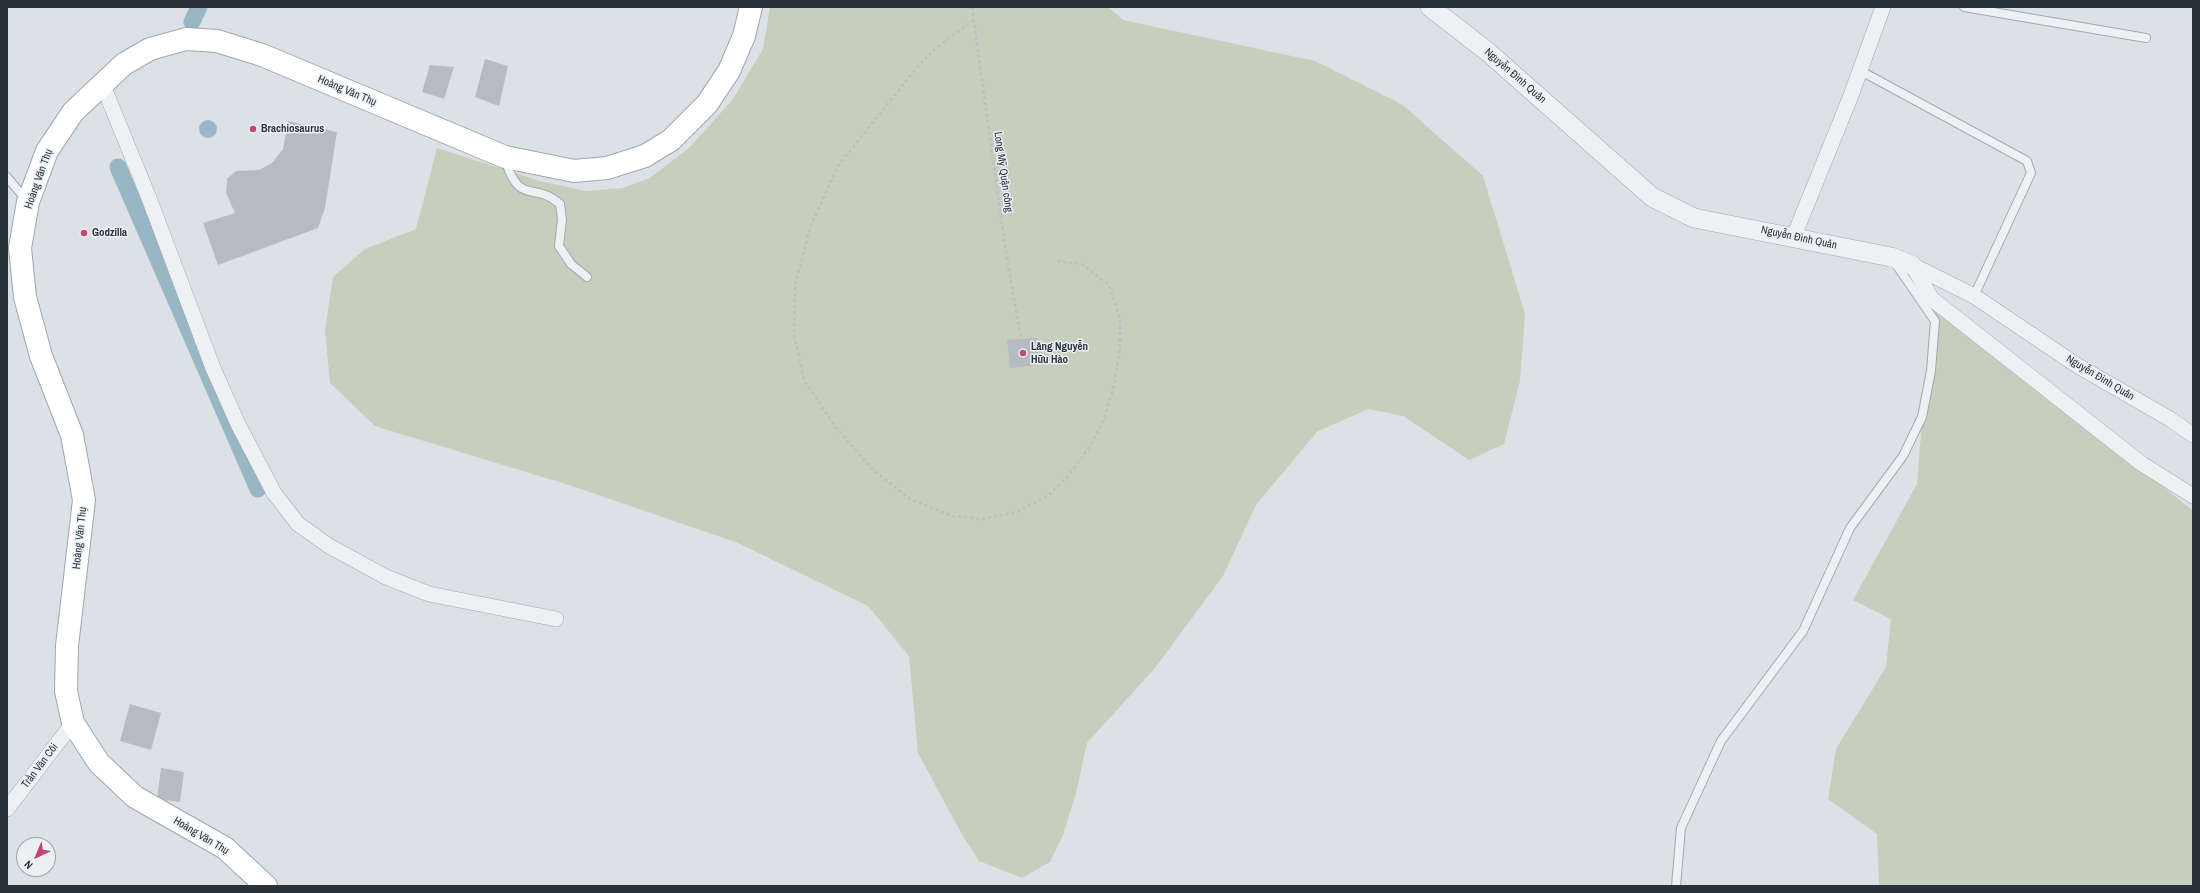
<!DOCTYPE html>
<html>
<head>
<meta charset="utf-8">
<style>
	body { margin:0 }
	#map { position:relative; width:2200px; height:893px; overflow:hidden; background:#dce1e6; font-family:"Archivo Narrow",sans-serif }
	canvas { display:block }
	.frame { position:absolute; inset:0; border:8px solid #27323b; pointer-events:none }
	.north { position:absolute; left:16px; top:837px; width:40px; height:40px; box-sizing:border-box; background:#ebf0f3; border:1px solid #9da4a9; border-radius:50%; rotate:224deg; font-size:11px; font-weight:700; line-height:16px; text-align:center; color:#27323b }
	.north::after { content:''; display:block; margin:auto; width:14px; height:18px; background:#c74570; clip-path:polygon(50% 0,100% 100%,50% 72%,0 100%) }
</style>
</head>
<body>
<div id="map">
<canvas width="2200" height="893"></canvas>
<div class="frame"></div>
<div class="north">N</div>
</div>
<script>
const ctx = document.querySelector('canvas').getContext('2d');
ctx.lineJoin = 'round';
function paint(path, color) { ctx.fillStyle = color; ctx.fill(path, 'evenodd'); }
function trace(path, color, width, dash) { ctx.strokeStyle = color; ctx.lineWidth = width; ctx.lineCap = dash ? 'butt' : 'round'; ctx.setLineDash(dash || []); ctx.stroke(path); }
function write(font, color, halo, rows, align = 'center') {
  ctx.font = font + ' "Archivo Narrow",sans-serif'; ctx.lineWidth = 3; ctx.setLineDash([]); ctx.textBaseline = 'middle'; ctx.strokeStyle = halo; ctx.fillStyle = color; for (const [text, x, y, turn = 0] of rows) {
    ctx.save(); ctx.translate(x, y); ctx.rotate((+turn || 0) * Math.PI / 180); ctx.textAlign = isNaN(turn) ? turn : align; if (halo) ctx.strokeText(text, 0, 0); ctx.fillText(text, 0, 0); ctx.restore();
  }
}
const green = new Path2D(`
	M770,7H1108L1123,20L1315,61L1403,105L1483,176L1525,314L1520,381L1504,444L1469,460L1403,416L1368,409L1317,432L1256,505L1223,576L1155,668L1087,743L1076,793L1063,835L1050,862L1022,878L979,861L960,831L918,753L909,656L868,606L738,543L572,486L375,426L330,383L325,330L333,277L365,249L416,229L437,148L540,181L586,191L623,188L650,178L690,147L733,99L763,49Z
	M1932,299L2193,511V886H1879L1877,834L1828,799L1836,749L1886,667L1891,619L1853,600L1917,484Z`);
const water = new Path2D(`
	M199 129a9 9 0 1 1 18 0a9 9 0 1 1-18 0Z`);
const canal = new Path2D(`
	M192,22L199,7
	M118,167L258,489`);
const building = new Path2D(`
	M485,59L508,66L499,106L475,97Z
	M430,65L454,67L444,99L422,92Z
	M288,121L337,132L325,208L318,228L218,265L203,223L235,213L226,193L227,179L236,171L259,170L272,163L283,149Z
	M1037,338L1039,365L1010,368L1007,340Z
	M130,704L161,713L151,750L120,741Z
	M161,768L184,772L180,802L157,799Z`);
const path = new Path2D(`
	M972,7L1005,246L1021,339
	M974,20L936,48L918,66L838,166L811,225L795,285L794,334L804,380L835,426L872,469L910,499L952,516L983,519L1016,512L1048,496L1068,476L1088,449L1104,420L1114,385L1120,349V318L1109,285L1082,264L1055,261`);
const service = new Path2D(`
	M1964,7L2146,38
	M1859,70L2027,161L2031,173L1974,296
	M505,159C520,208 533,180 560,204L562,219L559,246L571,264L587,277
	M7,177L27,201
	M1676,886L1681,828L1721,741L1803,631L1850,528L1903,456L1922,417L1931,371L1935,321L1895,263`);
const minor = new Path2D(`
	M102,83L149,198L213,368L238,424L274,493L298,524L329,546L386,577L429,594L556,619
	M1794,236L1850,98L1883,7
	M1912,265L1932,299L2142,464L2193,496
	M1912,265L1974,296L2078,366L2170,419L2193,435
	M7,809L73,723`);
const tertiary = new Path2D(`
	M1430,7L1488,52L1652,197L1694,218L1891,257L1912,265`);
const primary = new Path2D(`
	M266,886L225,848L135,797L99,763L73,723L66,691L67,646L84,500L72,435L41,356L25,297L20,248L28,202L47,151L73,112L124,64L150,49L186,39L217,41L262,55L505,157L574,171L607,168L645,156L671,140L707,104L729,71L744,36L751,7`);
const markers = [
	[253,129,4,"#c74570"],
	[84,233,4,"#c74570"],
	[1023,353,4,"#c74570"]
];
const streetNames = [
	["Nguyễn Đình Quân",1515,76,41],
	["Hoàng Văn Thụ",347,91,23],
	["Long Mỹ Quận công",1003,172,82],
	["Hoàng Văn Thụ",39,179,-70],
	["Nguyễn Đình Quân",1799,238,12],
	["Nguyễn Đình Quân",2100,378,31],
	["Hoàng Văn Thụ",80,538,-84],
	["Trần Văn Côi",40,766,-53],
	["Hoàng Văn Thụ",201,836,31]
];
const poiNames = [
	["Brachiosaurus",261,129],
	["Godzilla",92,233],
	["Lăng Nguyễn",1031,347],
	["Hữu Hào",1031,360]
];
paint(green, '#c5cfbe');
paint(water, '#98b6c4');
trace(canal, '#98b6c4', 17);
paint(building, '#b4bcc2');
trace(service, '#a2a9af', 10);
trace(minor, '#a2a9af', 16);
trace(tertiary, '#a2a9af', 20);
trace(primary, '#9ca8b1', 24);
trace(path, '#babfc4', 2.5, [3, 3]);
trace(service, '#eef1f4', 8);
trace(minor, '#eef1f4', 15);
trace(tertiary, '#eef1f4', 19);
trace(primary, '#fff', 22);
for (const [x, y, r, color] of markers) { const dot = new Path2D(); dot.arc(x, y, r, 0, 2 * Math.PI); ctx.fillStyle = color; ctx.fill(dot); trace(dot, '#ebf0f3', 1.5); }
write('11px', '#27323b', '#ebf0f3', streetNames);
write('bold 11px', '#27323b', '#ebf0f3', poiNames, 'left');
</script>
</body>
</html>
